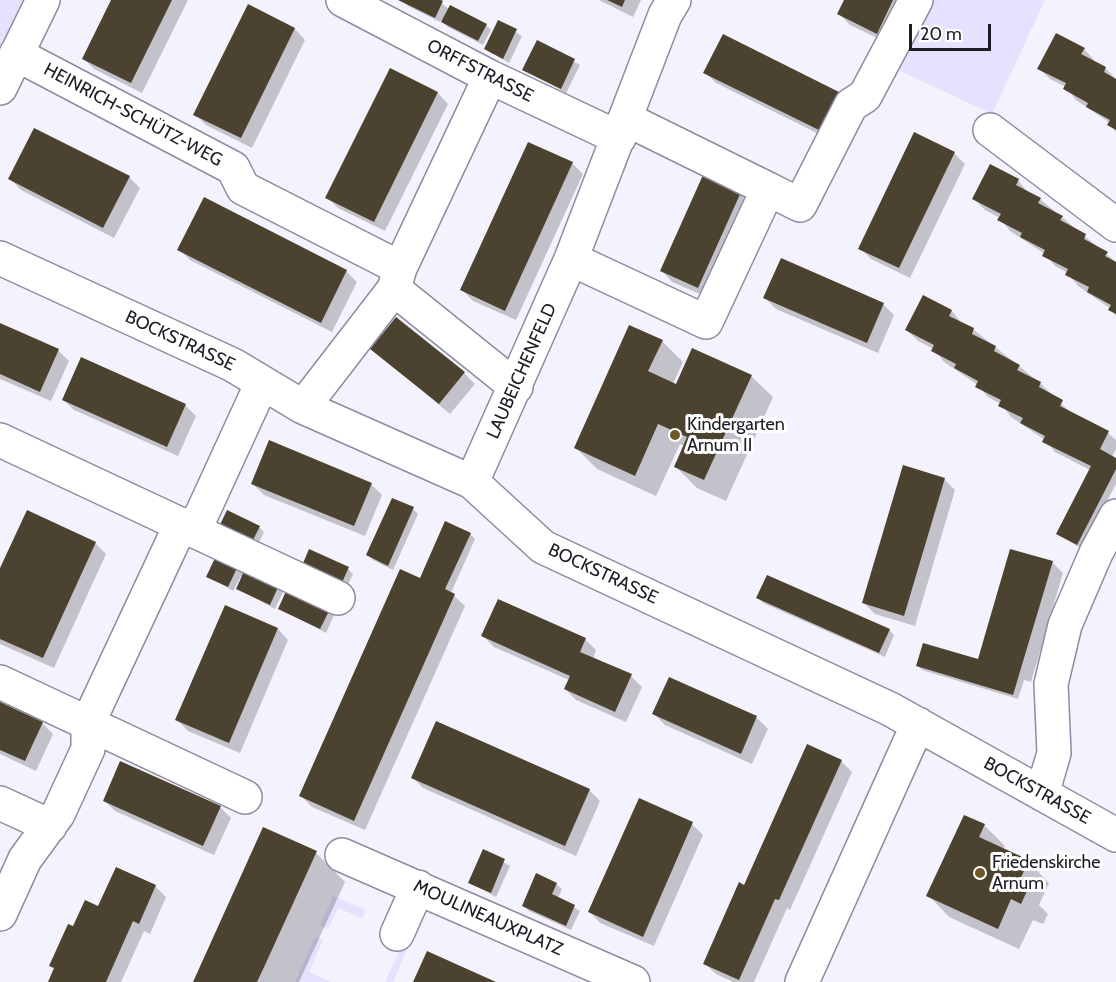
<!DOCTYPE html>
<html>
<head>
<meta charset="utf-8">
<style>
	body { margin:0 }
	#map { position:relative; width:1116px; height:982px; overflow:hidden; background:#f4f3fd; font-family:Cabin,sans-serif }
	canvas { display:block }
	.scale { position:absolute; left:909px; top:24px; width:82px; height:27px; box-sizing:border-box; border:3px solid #1d1c25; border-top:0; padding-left:8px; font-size:18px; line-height:21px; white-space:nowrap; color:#1d1c25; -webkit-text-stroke:4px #fff; paint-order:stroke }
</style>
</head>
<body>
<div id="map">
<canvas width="1116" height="982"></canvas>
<div class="scale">20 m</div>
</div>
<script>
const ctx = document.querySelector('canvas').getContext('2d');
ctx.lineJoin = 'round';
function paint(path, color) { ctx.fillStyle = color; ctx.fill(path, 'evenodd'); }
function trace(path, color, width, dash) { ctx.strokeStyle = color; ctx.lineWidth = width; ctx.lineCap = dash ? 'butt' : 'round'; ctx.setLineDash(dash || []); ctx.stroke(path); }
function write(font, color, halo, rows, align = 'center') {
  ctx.font = font + ' Cabin,sans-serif'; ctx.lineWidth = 6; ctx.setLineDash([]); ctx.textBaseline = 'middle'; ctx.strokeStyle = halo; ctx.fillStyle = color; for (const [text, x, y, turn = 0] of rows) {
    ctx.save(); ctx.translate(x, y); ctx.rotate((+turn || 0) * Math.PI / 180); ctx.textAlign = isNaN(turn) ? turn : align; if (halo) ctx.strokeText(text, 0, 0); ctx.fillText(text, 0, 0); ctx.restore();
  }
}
const green = new Path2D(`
	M0,0H28L0,57Z
	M930,0H1045L992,114L896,69Z
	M333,896L366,910L362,918L338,908L328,929L320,926Z
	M415,932L393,982H385L405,938Z
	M315,937L323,940L309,972L331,982H297L295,981Z`);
const shadow = new Path2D(`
	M112,0H188L142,93L94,69L83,58Z
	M402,0H437L449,9L486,25L491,30L483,45L448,27L441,20L440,22L408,6Z
	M599,0H641L633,17Z
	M846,0H909L888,43L850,25L839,14Z
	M248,6L295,29L305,40L252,148L206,125L195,114Z
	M499,22L522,36L509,63L485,49Z
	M537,42L580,65L566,93L524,70Z
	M1084,49L1094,60L1093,62L1105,68L1116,79V132L1110,123L1076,100L1066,87L1050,79L1039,68Z
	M391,70L438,93L448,104L385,231L338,208L327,197Z
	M705,72L840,94L833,141L716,83Z
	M954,153L965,164L910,278L871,259L860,248Z
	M572,163L583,174L516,320L473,301L462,290Z
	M129,177L140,188L114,238L21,190L10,179Z
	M1018,180L1028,193L1040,199L1116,262V316L1111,309L1078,286L1068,273L1055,266L1045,254L1010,231L1000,218L985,210L974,199Z
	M740,194L751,205L709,298L672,282L662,271Z
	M179,249L346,271L357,282L332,332L190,260Z
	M765,298L883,304L894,315L878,353L776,309Z
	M952,311L962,324L974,330L1040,383L1072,414L1108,433L1116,440V449L1112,457L1116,459V484L1082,549L1058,534L1090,470L1055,452L1045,440L1011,417L1001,404L988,397L978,385L944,362L934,349L918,341L907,330Z
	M0,324L58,350L69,361L51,401L0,379Z
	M662,341L683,362L673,384L751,376L773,397L726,501L697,488L675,466L685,446L680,444L656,496L597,469L575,447Z
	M372,349L464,373L475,384L450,414Z
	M63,399L185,405L196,416L178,456L74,410Z
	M944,479L955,490L915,626L875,614L864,603Z
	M253,484H371L382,495L365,536L264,495Z
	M413,509L418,514L393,570L373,560L368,555Z
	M259,527L264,532L255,551L224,535Z
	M470,534L475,539L451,593L465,606L365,830L312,807L301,796L426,582Z
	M95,543L106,554L54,668L0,644V572Z
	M310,551L348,569L353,574L345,591Z
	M1052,562L1063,573L1031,682L1024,680L1018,699L922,670L917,665L979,661Z
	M237,567L245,575L278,587L283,592L275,609L238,589L244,577L241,576L233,591L208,576Z
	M758,598L889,630L894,635L885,657L763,603Z
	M499,601L585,639L596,650L593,659L631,676L642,687L626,722L576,700L565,689L569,680L494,647L483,636Z
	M225,607L278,629L288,640L240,753L188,731L177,720Z
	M279,608L329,610L334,615L326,633Z
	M670,679L757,718L768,729L752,764L665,725L654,714Z
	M0,704L42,723L53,734L36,771L0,754Z
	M437,723L589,790L600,801L576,856L423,788L412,777Z
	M841,761L852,772L790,910L787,908L754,982H733L716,974L705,964L745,887Z
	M104,800L220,807L231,818L214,855L115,811Z
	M639,800L692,824L703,835L654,946L600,923L590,912Z
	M984,825L1005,846L1003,850L1028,861L1049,883L1039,905L1048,914L1043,924L1033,920L1019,949L949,917L928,895Z
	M484,851L510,866L496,897L470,883Z
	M316,853L345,882L299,982H194Z
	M116,869L155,886L166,897L150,934L144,931L121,982H49L55,969L51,965L74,928L99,908Z
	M556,884L562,889L558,898L580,911L571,930L529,911L523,906Z`);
const building = new Path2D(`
	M111,0H172L131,83L82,59Z
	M398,0H441L443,1L435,18Z
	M607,0H625L622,7Z
	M844,0H893L877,34L837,14Z
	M248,4L295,28L241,138L193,115Z
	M450,5L487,24L478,41L441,22Z
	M498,20L517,29L503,59L484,49Z
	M1056,33L1085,48L1081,54L1106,67L1104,72L1116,79V130L1107,125L1110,120L1086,107L1088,103L1063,89L1066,83L1037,69Z
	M723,34L841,93L821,131L703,73Z
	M537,40L575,59L561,89L522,70Z
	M390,68L438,92L374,222L325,198Z
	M34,128L130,176L103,228L8,179Z
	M914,132L955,152L899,268L858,249Z
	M528,142L573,162L505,311L460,290Z
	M990,164L1019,179L1016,185L1041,198L1038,203L1063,216L1060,220L1086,234L1084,239L1108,252L1105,256L1116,262V314L1108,310L1111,305L1087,292L1089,287L1065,275L1068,269L1042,256L1045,250L1020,237L1022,233L997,220L1001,214L972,199Z
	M703,175L741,192L698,288L660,271Z
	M204,197L347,270L321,323L177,250Z
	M781,258L884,303L867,343L763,298Z
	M923,295L952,310L949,316L974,328L972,334L996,346L994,351L1020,365L1017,370L1041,382L1039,387L1063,400L1060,406L1109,431L1100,449L1116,458V469L1077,545L1056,534L1091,466L1042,442L1045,436L1020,423L1023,418L998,406L1001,400L975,387L978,381L954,368L956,364L931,351L934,345L905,330Z
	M396,317L465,372L439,404L370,349Z
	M0,323L59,349L40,392L0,374Z
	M629,325L663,340L648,371L676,384L692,348L752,375L704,480L674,467L687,437L658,424L635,476L574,448Z
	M81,357L186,404L167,447L62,400Z
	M269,440L372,483L354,526L251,484Z
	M903,465L945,478L904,616L862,603Z
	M392,498L414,507L388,566L366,555Z
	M27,510L96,542L43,658L0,639V568Z
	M227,510L260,526L250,546L217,531Z
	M445,521L471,533L445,589L455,594L354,821L299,796L400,569L420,578Z
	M309,549L349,567L340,587L301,568Z
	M1010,549L1053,561L1013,695L916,666L923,643L978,659Z
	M216,556L238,566L228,587L206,577Z
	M245,569L279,585L270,605L236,589Z
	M767,575L890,629L879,653L756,598Z
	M287,589L330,609L320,629L278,609Z
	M498,599L586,638L580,652L632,674L615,712L564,689L570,676L481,636Z
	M225,605L278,628L229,743L175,720Z
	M669,677L757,716L741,754L652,714Z
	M0,702L43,722L25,761L0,750Z
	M436,721L590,789L565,846L411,778Z
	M807,744L842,760L779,900L775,899L739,980L703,964L739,882L744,885Z
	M120,761L221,806L203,846L103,801Z
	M639,798L693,822L643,937L588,912Z
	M964,815L985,824L979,837L1029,860L1017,886L1027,891L1021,904L1011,899L998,929L926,896Z
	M263,827L317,851L265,965L257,982H193Z
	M483,849L505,859L491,893L468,883Z
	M116,867L156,885L139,924L133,921L106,982H48L54,968L49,966L68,924L73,926L85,900L98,906Z
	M536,873L557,883L552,894L575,905L566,926L522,906Z
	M427,951L496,982H413Z`);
const minor = new Path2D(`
	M343,0L490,77L619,138
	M16,54L233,168L243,188L400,268
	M490,77L400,268L394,289L516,387
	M0,88L43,0
	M990,130L1116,225
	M768,189L800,205L851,105L865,96L916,0
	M0,258L233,365L303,407L472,482L543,547L890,709L1116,835
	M571,259L706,322L768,189L626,119
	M303,407L394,289
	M0,440L338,598
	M472,482L571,259L665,15L674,0
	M0,682L245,797
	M1042,794L1054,753L1051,684L1065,625L1096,553L1116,516
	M0,803L50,826
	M342,855L633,982
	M0,914L25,859L58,814L88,749V723L175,537L200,518L262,383
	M397,934L418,887
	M802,982L918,724`);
const markers = [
	[675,435,6,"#6d5928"],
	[980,873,6,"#6d5928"]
];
const streetNames = [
	["ORFFSTRASSE",480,71,27],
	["HEINRICH-SCHÜTZ-WEG",133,115,28],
	["BOCKSTRASSE",180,341,25],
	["LAUBEICHENFELD",522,371,-66],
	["BOCKSTRASSE",603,574,25],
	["BOCKSTRASSE",1037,791,29],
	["MOULINEAUXPLATZ",488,918,24]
];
const poiNames = [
	["Kindergarten",687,425],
	["Arnum II",687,446],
	["Friedenskirche",992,863],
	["Arnum",992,884]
];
paint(green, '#e4e2fe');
paint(shadow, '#0003');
paint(building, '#4b422f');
trace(minor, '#8d8ba1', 36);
trace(minor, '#fff', 33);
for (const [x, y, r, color] of markers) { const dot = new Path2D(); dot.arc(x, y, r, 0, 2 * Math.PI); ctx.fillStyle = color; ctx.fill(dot); trace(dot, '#fff', 2); }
write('18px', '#1d1c25', '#fff', streetNames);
write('18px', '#1d1c25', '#fff', poiNames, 'left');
</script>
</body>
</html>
